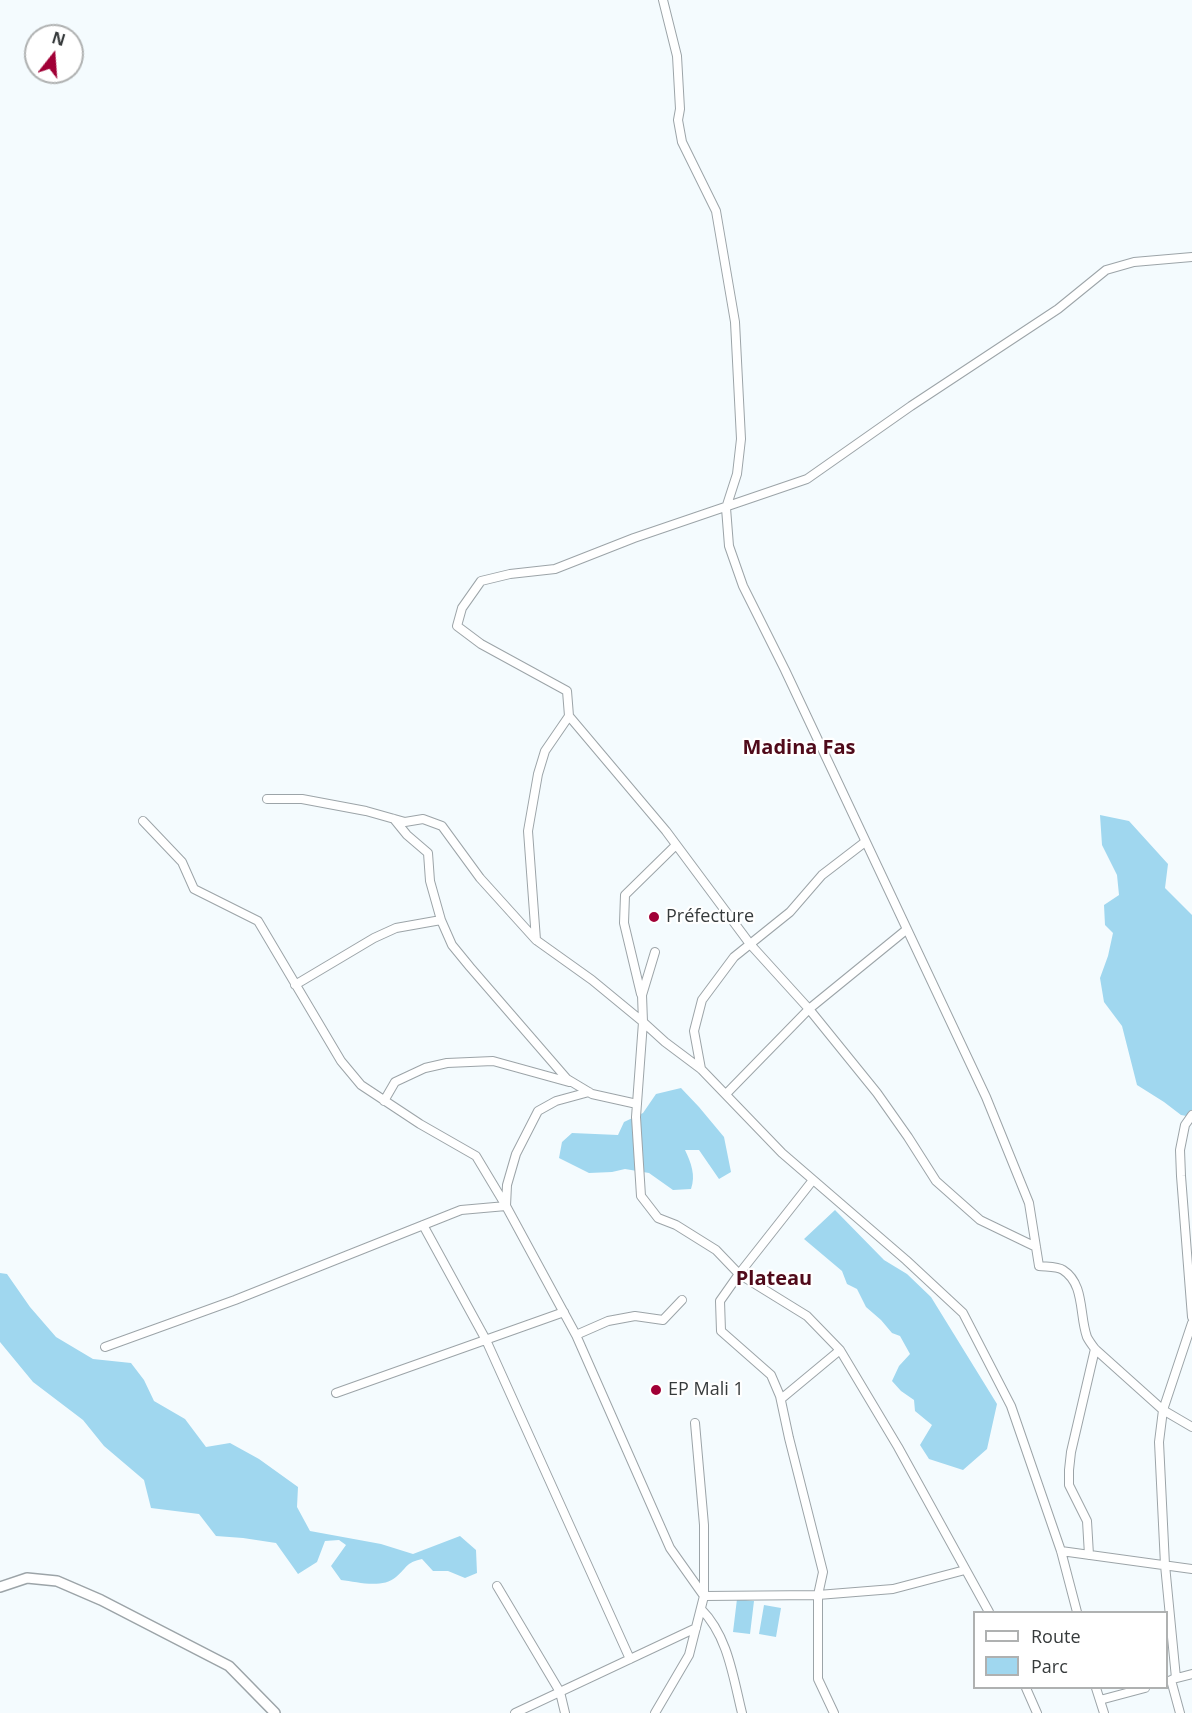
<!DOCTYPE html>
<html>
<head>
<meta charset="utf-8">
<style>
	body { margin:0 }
	#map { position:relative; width:1192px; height:1713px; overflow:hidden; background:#f4fbfe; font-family:"Open Sans",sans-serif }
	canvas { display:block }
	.legend { position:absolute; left:973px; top:1611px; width:195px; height:78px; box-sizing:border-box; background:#fff; border:2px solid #afb1b1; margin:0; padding:8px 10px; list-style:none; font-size:18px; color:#373b3c }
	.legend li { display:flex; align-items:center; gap:12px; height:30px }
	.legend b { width:30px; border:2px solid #afb1b1 }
	.north { position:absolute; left:24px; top:24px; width:60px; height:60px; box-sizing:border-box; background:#fff; border:2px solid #afb1b1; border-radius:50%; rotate:17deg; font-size:16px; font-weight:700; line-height:24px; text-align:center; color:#373b3c }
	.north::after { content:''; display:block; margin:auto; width:21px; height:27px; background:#a10036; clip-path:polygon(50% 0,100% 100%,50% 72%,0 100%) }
</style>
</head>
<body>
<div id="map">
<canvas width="1192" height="1713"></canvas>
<ul class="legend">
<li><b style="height:8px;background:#fff"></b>Route</li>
<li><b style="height:16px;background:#a0d7ef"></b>Parc</li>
</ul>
<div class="north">N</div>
</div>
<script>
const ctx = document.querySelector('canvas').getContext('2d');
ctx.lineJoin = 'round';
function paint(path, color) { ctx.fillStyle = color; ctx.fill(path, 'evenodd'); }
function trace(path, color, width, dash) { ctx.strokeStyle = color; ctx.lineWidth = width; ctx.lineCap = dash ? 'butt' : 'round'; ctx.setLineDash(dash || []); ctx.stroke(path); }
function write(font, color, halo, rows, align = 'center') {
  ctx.font = font + ' "Open Sans",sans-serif'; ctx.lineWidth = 4.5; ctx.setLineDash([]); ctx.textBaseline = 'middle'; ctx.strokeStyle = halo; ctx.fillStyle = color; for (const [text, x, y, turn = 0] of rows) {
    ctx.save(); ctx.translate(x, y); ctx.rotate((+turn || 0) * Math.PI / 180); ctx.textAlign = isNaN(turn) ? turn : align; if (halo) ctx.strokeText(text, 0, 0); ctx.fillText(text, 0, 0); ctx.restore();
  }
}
const green = new Path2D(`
	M1100,815L1129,821L1168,864L1165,888L1192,915V1117L1181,1115L1164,1102L1137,1085L1122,1026L1104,1002L1100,978L1108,956L1113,933L1105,925L1104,905L1119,895L1117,875L1102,845Z
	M681,1088L699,1107L724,1137L731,1172L719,1179L699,1150H685C691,1163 696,1175 691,1189L673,1190L649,1173L625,1169L612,1172L589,1173L559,1158L562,1142L572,1133L618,1135L624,1122L643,1113L656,1094Z
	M835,1210L884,1260L907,1274L931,1297L997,1404L987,1449L963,1470L929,1459L920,1445L932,1425L915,1411L914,1400L901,1391L892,1381L899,1366L910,1354L900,1336L892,1333L881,1320L866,1307L857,1289L847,1284L842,1271L804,1239Z
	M0,1273L7,1274L30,1307L56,1337L93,1359L131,1363L144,1380L154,1401L185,1419L206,1447L230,1443L259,1459L298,1487L297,1507L310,1531L381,1544L413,1554L460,1536L476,1550L477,1573L465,1578L448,1571H433L422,1559C405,1563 408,1567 396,1577C382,1589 358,1582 341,1580L331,1566L346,1545L339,1540L325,1541L317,1562L298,1574L276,1543L243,1538L216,1536L199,1514L151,1508L144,1480L104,1446L83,1420L33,1382L0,1342Z
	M737,1599L754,1601L750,1634L733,1632Z
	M764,1605L781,1608L776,1637L759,1634Z`);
const minor = new Path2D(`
	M663,0L677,56L680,109L678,120L682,142L716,211L735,322L741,439L737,474L726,508L729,546L743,586L785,670L986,1097L1029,1203L1039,1266C1046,1267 1057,1266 1063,1270C1085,1284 1079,1315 1087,1337C1089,1341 1092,1345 1095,1349L1163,1410L1192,1427
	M569,716L666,831L750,944L809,1009L877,1093L908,1137L936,1181L980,1220L1036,1247
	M267,799H302L366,811L405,822L423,819L442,826L480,878L536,940
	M394,819L407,835L428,853L430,881L441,920L452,945L470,967L567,1079L592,1094L637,1104
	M143,821L182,862L194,889L258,921L341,1061L361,1085L420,1124L476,1156L506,1206L576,1335L670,1548L704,1596L818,1595L893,1589L965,1570
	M655,952L642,995L643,1022L636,1117L641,1196L658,1218L676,1225L716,1250L739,1274L807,1316L840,1350L898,1447L989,1612
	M295,985L374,938L396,928L441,920
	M641,994L624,923L625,895L676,845
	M701,1069L694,1031L702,1000L734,957L790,912L822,875L865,842
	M726,1094L809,1009L906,930
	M384,1101L395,1082L425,1068L447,1063L493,1061L569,1082
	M1192,1115L1185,1125L1180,1150L1181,1176L1192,1317
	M813,1180L739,1274L720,1301L721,1331L771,1375L780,1396L789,1438L823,1572L818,1595V1679L834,1713
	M423,1225L486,1340L630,1659
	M576,1335L608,1321L635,1316L663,1320L682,1300
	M105,1347L235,1300L461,1210L506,1206L507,1185L516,1154L538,1111L556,1101L589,1092
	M336,1393L564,1312
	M781,1399L840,1350
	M1061,1551L1192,1569
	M1089,1555L1087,1521L1069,1485V1470L1071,1452L1095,1349
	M497,1586L560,1692L565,1713
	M701,1609C728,1636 733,1677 742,1713
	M1077,1612L1061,1551L1011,1406L963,1313L906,1260L782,1153L701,1069L665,1042L643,1022L592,980L536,940L528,831L538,774L545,751L569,716L567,691L481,644L457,626L462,608L481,581L510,574L555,569L634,538L807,479L911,406L1058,309L1106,270L1134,262L1192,257
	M1176,1678L1165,1565L1159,1442L1163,1410L1192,1323
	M1173,1679L1192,1674
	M1171,1680L1180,1713
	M1026,1688L1037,1713
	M1096,1688L1104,1713
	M1100,1700L1145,1688
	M515,1713L696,1628
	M655,1713L689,1655L704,1596V1525L695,1423`);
const tertiary = new Path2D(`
	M0,1587L27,1578L57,1581L101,1600L229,1666L275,1713`);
const markers = [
	[654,917,6,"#a10036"],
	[656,1390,6,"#a10036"]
];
const poiNames = [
	["Préfecture",666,917],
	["EP Mali 1",668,1390]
];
const neighbourhoodNames = [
	["Madina Fas",799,748],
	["Plateau",774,1279]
];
paint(green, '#a0d7ef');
trace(minor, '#9ca4a8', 10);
trace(tertiary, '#9ca4a8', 12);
trace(minor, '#fff', 8);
trace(tertiary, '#fff', 9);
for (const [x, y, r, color] of markers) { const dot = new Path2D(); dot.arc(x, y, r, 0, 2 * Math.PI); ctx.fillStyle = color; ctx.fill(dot); trace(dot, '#fff', 2); }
write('18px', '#373b3c', '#fff', poiNames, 'left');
write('bold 20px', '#500a1a', '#fff', neighbourhoodNames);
</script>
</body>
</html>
